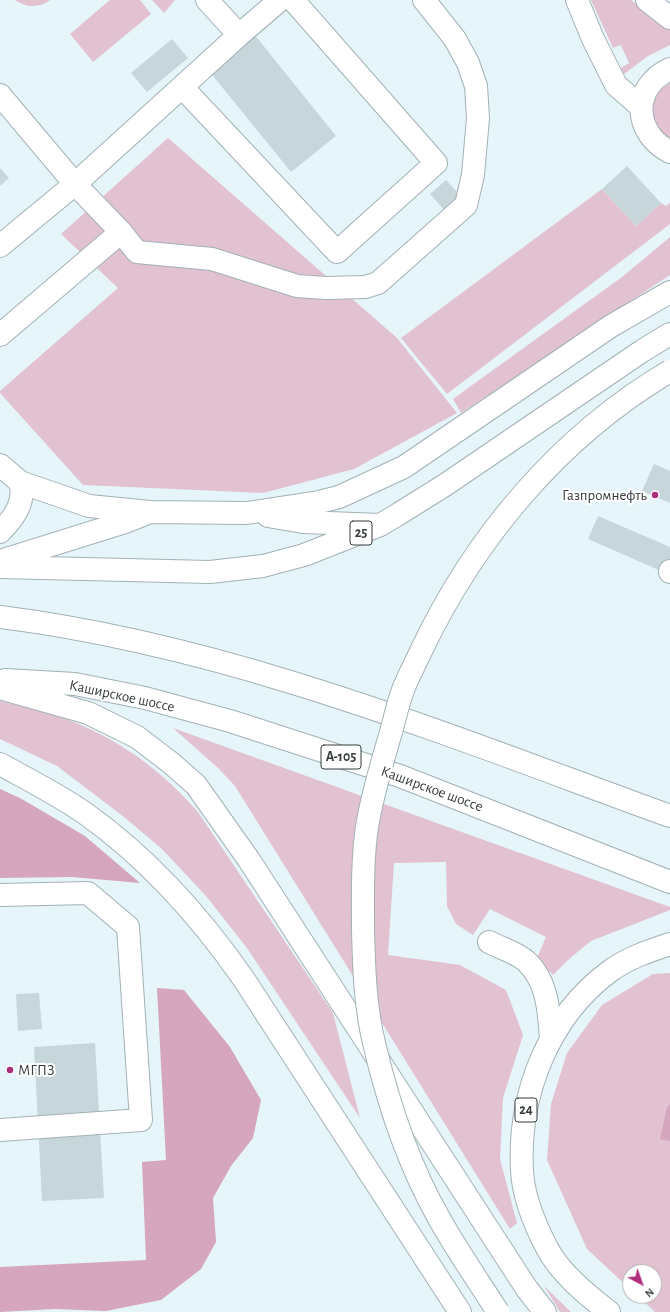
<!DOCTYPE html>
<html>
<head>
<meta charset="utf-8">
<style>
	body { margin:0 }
	#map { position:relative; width:670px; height:1312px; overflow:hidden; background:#e6f5fa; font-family:"Alegreya Sans",sans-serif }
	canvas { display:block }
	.north { position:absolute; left:622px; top:1264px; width:40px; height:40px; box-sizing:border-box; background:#fff; border:1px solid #afb1b2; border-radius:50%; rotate:139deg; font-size:11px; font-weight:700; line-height:16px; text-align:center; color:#373d3f }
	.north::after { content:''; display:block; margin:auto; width:14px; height:18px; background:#ad2d7a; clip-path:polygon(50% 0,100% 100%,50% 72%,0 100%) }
</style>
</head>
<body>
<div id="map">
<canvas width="670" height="1312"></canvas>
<div class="north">N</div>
</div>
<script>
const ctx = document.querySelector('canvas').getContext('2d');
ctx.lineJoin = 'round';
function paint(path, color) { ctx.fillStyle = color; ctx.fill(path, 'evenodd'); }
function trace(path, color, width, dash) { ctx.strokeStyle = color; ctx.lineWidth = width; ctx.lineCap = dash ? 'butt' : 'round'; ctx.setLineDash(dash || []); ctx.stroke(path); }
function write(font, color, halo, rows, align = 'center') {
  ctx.font = font + ' "Alegreya Sans",sans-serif'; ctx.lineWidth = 4; ctx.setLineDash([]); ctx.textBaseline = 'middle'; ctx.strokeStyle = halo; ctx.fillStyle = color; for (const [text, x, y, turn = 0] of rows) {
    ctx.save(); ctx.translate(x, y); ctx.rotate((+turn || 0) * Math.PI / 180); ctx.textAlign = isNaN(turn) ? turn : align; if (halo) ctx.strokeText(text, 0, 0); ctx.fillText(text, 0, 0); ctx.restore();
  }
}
const green = new Path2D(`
	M15,0H50C39,8 27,8 15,0Z
	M110,0H140L151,14L93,62L70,34Z
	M152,0H175L164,13Z
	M591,0H631L670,30V45L648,56L624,74L621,68L629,63L621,45L613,48Z
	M670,83V141L655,128L651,108L654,98L660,90Z
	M168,138L397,338L457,413L354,469L263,493L83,485L0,393V391L118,288L61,234Z
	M602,189L636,226L661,203L666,206L670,203V224L447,394L401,338Z
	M670,237V275L461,413L453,399L622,277Z
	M0,701C16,705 32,708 47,713C107,730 158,766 198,812L333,1013L360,1118L247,948L206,896L162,849L124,817L57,766L0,739Z
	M173,728L670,907V910L591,941L569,959L553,975L537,958L546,937L490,909L473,935L456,924L447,906L446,862L394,863L388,955L460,965L506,990L523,1035L503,1098L500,1159L517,1223L510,1229L235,786L218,768Z
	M670,973V1312H655L638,1296H654V1272H630V1289L587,1249L547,1160L551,1104L567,1053L602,1005L653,974Z
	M544,1286L571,1312H560Z`);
const forest = new Path2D(`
	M0,789L20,798L85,836L140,883L72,877L0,878Z
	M157,988L184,990L230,1047L261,1100L253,1138L231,1166L213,1198L216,1242L201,1269L161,1300L106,1311L54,1309L0,1312V1267L146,1260L142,1162L166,1160Z
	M670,1104V1141L660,1139L667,1108Z`);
const building = new Path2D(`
	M254,34L336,136L291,172L209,71Z
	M172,39L188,58L147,92L131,73Z
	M627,166L661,203L636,226L602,189Z
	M0,168L9,178L0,186Z
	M446,180L461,196L445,211L430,194Z
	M654,464L670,471V503L642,491Z
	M598,516L670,547V575L588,539Z
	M39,993L42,1029L18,1031L16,994Z
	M95,1043L104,1198L42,1201L34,1047Z`);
const minor = new Path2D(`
	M207,0L239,35
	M577,0L593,39L616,85L641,107
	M647,0L670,18
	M670,69C631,87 633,133 670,152
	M182,87L337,252L436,163L293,0
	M0,95L75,184L121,232
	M0,246L75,184L239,35L280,0
	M0,335L121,232L137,252L212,259L297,286L326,288L365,287L378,283L466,205L473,175L478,118L476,86L468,63L455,39L424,0
	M0,465L20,482L89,506L150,512L247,513L319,502L339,497L404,467L611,326L670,292
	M268,516L303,522L380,525
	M0,532C14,518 26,502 20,482
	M0,561L125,522L145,514
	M670,571V572
	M0,895L88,893L128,927L141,1120L0,1130
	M489,942C500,948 518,953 527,962C548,982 549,1012 551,1039`);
const major = new Path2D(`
	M609,1312C587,1295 560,1273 547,1248C535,1225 523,1196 522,1170C518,1095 548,1017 610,971C628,958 649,951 670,944`);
const highway = new Path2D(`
	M0,567L210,572L263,566L304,555L380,525L397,515L445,485L642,351L670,334
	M0,617C232,646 452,737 670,816
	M5,680L75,684L145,698L230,721L400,776L670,882
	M0,688L88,713L137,737L171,763L196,785L249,860L527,1289L545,1312
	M0,764C29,780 59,795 86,814C149,859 199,915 243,978L460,1312`);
const majorBridge = new Path2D(`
	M498,1312C479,1282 458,1252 440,1220C409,1166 388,1103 374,1043C365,1006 364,967 363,930C363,896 362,860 367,827C372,795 382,763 391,732C395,718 398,703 403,690C408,677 415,664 421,651C475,537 560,436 670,371`);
const markers = [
	[655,495,4,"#ad2d7a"],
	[10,1070,4,"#ad2d7a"]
];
const shields = [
	[361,533,22],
	[341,757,40],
	[526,1110,22]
];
const shieldNames = [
	["25",361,533],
	["А-105",341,757],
	["24",526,1110]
];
const poiNames = [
	["Газпромнефть",647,495],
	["МГПЗ",18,1070,"left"]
];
const streetNames = [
	["Каширское шоссе",122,696,12],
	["Каширское шоссе",432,789,20]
];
paint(green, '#e2c1d1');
paint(forest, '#d5a6bd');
paint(building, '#c7d6db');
trace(minor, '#a2b1b5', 24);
trace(major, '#a2b1b5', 24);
trace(highway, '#a2b1b5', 24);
trace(minor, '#fff', 22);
trace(major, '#fff', 22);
trace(highway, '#fff', 22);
trace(majorBridge, '#a2b1b5', 24, []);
trace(majorBridge, '#fff', 22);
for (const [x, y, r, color] of markers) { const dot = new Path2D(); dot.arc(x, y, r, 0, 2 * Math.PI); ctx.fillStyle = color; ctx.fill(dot); trace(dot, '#fff', 1.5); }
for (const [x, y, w] of shields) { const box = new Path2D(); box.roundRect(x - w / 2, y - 12, w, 24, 3); ctx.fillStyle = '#fff'; ctx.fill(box); trace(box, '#373d3f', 1); }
write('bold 14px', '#373d3f', null, shieldNames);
write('15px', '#373d3f', '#fff', poiNames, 'right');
write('15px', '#373d3f', '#fff', streetNames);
</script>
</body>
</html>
